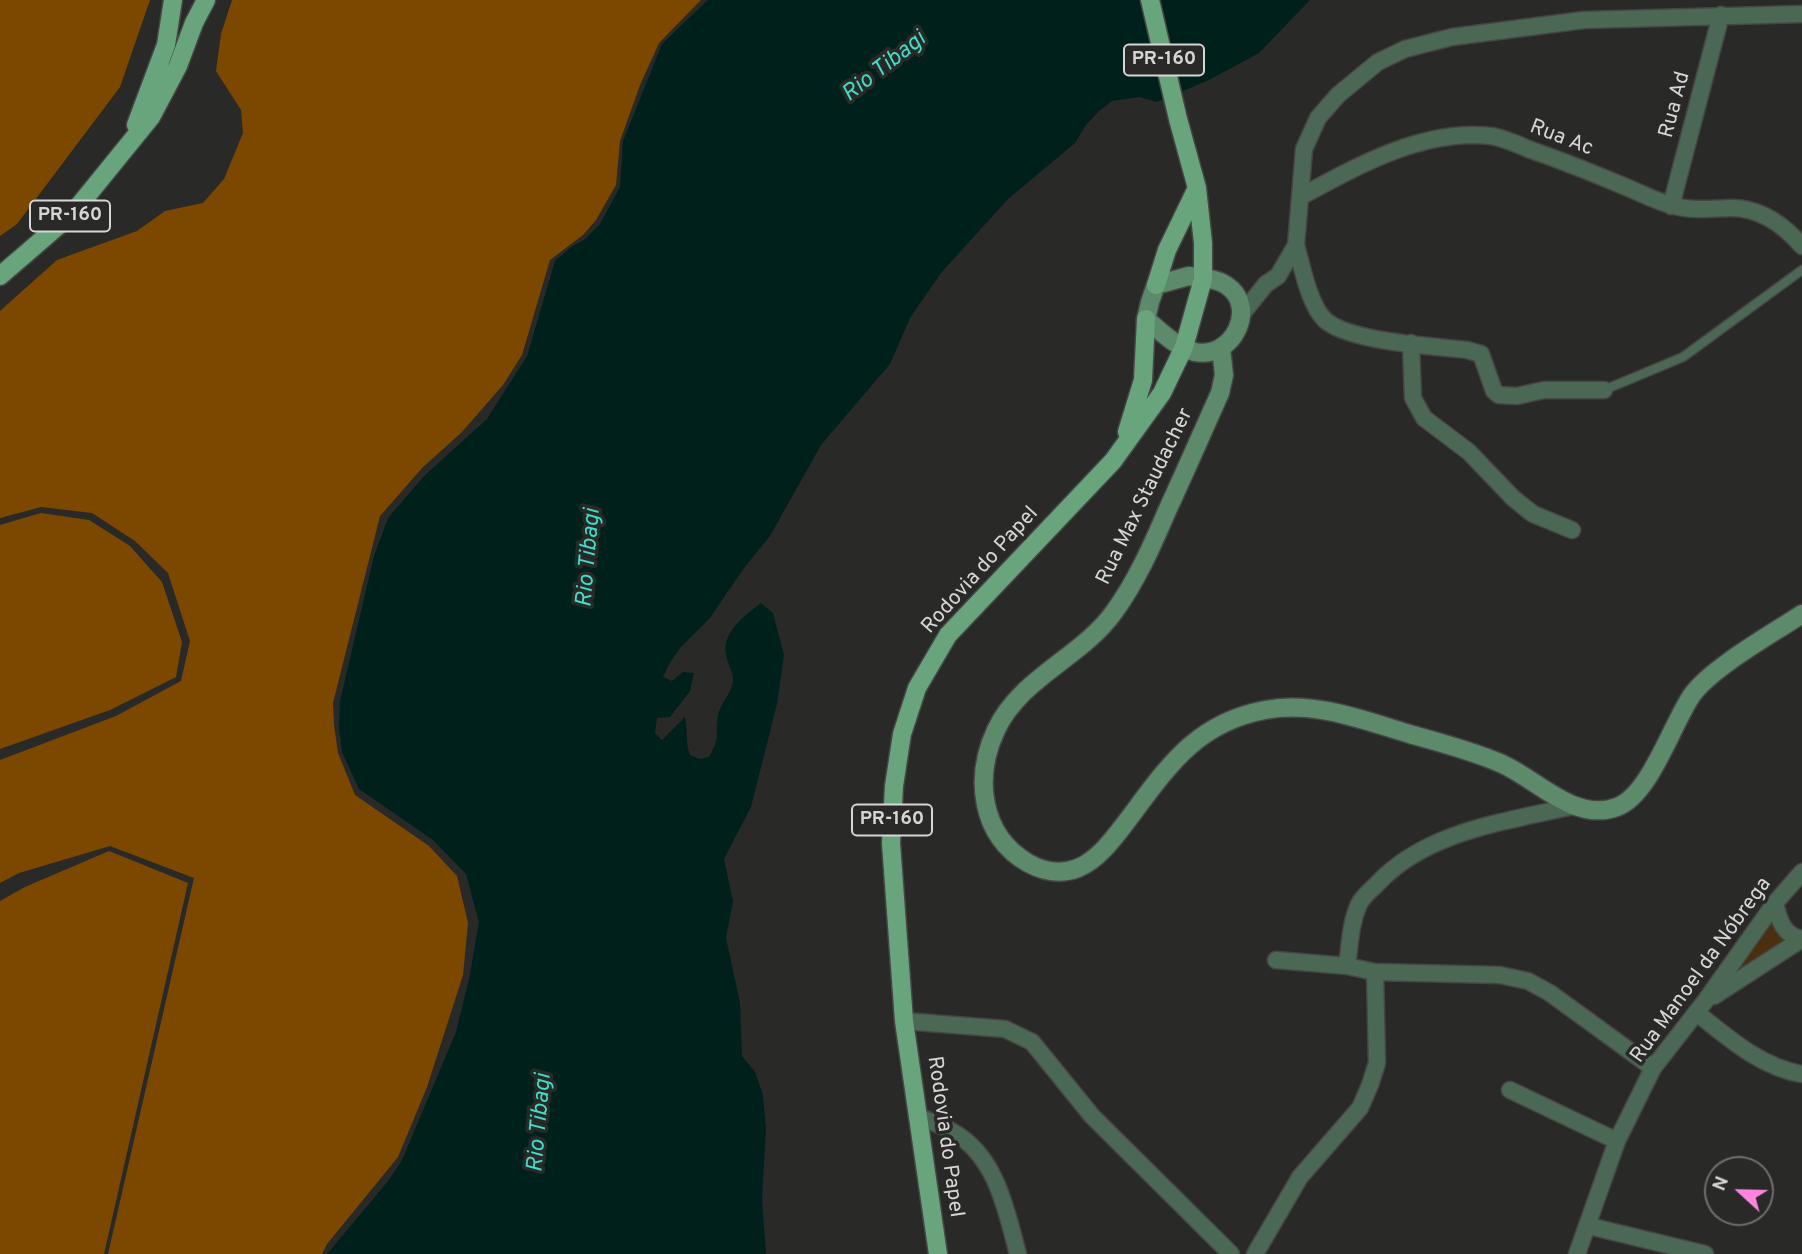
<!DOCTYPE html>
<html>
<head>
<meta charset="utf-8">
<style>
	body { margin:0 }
	#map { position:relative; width:1802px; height:1254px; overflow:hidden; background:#292a28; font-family:Overpass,sans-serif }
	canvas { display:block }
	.north { position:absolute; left:1704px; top:1156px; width:70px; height:70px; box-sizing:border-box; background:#292a28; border:2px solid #6e6f6d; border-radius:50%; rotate:292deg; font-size:19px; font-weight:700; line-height:28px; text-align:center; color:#d6d7d5 }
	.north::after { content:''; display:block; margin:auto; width:24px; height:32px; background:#ff85df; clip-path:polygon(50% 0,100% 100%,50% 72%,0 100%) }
</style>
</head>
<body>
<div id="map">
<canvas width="1802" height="1254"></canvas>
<div class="north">N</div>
</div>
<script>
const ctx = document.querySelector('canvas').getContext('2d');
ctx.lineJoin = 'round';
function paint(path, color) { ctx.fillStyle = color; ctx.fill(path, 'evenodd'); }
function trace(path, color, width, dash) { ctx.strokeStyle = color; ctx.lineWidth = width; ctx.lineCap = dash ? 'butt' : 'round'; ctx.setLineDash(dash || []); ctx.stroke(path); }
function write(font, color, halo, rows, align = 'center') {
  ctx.font = font + ' Overpass,sans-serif'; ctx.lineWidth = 7; ctx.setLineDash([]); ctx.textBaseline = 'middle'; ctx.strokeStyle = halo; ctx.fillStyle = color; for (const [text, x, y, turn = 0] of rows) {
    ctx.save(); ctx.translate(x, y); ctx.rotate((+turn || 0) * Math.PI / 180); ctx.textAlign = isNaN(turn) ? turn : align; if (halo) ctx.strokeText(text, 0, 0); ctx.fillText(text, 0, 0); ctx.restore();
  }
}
const green = new Path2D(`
	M1775,912L1791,941L1713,992Z`);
const forest = new Path2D(`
	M0,0H150L120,87L17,224L0,236Z
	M232,0H701L659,43L640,85L620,141L616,185L596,220L583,235L550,260L522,355L503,385L461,433L423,467L380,516L333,703L334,725L338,753L355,795L429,846L457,876L468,923L463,975L427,1087L398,1157L327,1244L322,1254H108L194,878L110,846L19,873L0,883V760L116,716L181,681L190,641L168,573L135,541L92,513L41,507L0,518V311L57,260L137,231L165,211L203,203L224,179L243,133L241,110L216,71L221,34Z
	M41,513L89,520L130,546L162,582L182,642L176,677L110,710L0,749V525Z
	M109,851L188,883L104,1254H0V901L25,887Z`);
const water = new Path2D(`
	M708,0H1310L1259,53L1209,80L1157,102L1139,97L1112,101L1099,111L1086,125L1075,143L1008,199L941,273L910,318L890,364L821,445L770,536L744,568L710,618L680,648L669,664L663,677L672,681L683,672L694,673L690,691L670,717L657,718L655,733L662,740L685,717C688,730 685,742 690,755L700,759L709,757C722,734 714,737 718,716C720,703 732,693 733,681C733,670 727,663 726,654C722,631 746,615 761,603L773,613L784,655L777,704L751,807L724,859L733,901L726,938L740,1003L742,1056L755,1072L763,1095L766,1128L762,1199L766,1254H327L389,1180L402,1160L456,1032L469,979L479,922L466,874L433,840L359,789L342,752L339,727L340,701L374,556L388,518L424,476L487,419L527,356L555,261L570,248L585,239L600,224L620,187L623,141L662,44Z`);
const service = new Path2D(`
	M1604,390L1683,357L1802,270`);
const minor = new Path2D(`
	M1300,197C1357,166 1424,128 1491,136C1504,138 1519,145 1531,150C1563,161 1595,174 1626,187C1641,193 1655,201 1671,205C1690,211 1709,209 1729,208C1759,207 1783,224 1802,246
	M1671,206L1721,15
	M1296,245C1302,266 1309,305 1325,320C1349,342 1434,346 1467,350L1481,354L1494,391L1499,395L1517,396L1544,390H1604
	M1241,315L1266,284L1278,276L1296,245L1304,149L1318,118L1338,95L1378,62L1405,49L1452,37L1584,20L1802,14
	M1411,343L1413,398L1424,418L1469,452L1513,498L1533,514L1572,530
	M1573,806C1505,822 1426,831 1377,884C1371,890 1363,896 1359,904C1350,924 1350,945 1347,966L1375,972L1500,975L1528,981L1550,993L1653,1068
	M1775,903C1779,920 1783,935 1802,939
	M1276,960L1347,966
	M1714,996L1802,939
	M1697,1013C1727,1037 1762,1068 1802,1074
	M904,1021L1005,1029L1032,1042L1092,1116L1231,1254
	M1510,1090L1617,1141
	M917,1116C929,1121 942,1125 953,1132C996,1156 1006,1209 1018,1254
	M1589,1226L1705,1254
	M1255,1254L1300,1177L1360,1108L1370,1085L1377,1063L1375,972
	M1577,1254L1617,1141L1653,1068L1706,1000L1775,903L1802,872`);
const secondary = new Path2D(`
	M1189,276C1201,278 1215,278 1226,285C1259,306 1233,360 1195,352C1176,347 1161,332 1146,319L1150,302L1156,285Z
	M1221,348L1224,375L1220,393C1202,433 1185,472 1167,511C1152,546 1136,582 1114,612C1082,657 1020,678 996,730C974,777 980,835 1028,863C1044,872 1060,875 1078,868C1098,860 1114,838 1127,821C1167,768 1195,723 1265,710C1314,700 1366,721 1413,735C1442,743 1472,751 1500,763C1536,778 1574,823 1617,807C1650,795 1672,724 1692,695C1711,668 1772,634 1802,614`);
const primary = new Path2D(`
	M136,125L166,45L173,0
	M0,276L73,213L151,117L178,66L194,23L206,0
	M1156,285L1167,250L1197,188
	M1127,432L1143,380L1146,319
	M938,1254L904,1021L891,843L894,786L902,734L917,688L948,635L1113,461L1162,393L1184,347L1203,279V243L1197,188L1178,119L1150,0`);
const shields = [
	[1164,60,80],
	[70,216,80],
	[892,820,80]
];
const shieldNames = [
	["PR-160",1164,60],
	["PR-160",70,216],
	["PR-160",892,820]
];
const streetNames = [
	["Rua Ad",1676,105,-75],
	["Rua Ac",1561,139,21],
	["Rua Max Staudacher",1146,497,-64],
	["Rodovia do Papel",981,571,-48],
	["Rua Manoel da Nóbrega",1702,971,-54],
	["Rodovia do Papel",944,1137,82]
];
const waterNames = [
	["Rio Tibagi",885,68,-38],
	["Rio Tibagi",590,558,-85],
	["Rio Tibagi",541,1123,-85]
];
paint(green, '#4c2f0e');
paint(forest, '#7c4800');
paint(water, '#00201b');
trace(service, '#454644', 11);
trace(minor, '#454644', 19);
trace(secondary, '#454644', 21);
trace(primary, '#454644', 21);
trace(service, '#4b6854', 8);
trace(minor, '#4b6854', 16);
trace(secondary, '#5d8a6b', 18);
trace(primary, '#69a57c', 18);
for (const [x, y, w] of shields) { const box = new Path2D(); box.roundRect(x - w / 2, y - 15.5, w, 31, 5); ctx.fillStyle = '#292a28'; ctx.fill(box); trace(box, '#d6d7d5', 2); }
write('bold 19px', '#d6d7d5', null, shieldNames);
write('21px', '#d6d7d5', '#292a28', streetNames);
write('italic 23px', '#3ddfcb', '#292a28', waterNames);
</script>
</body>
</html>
